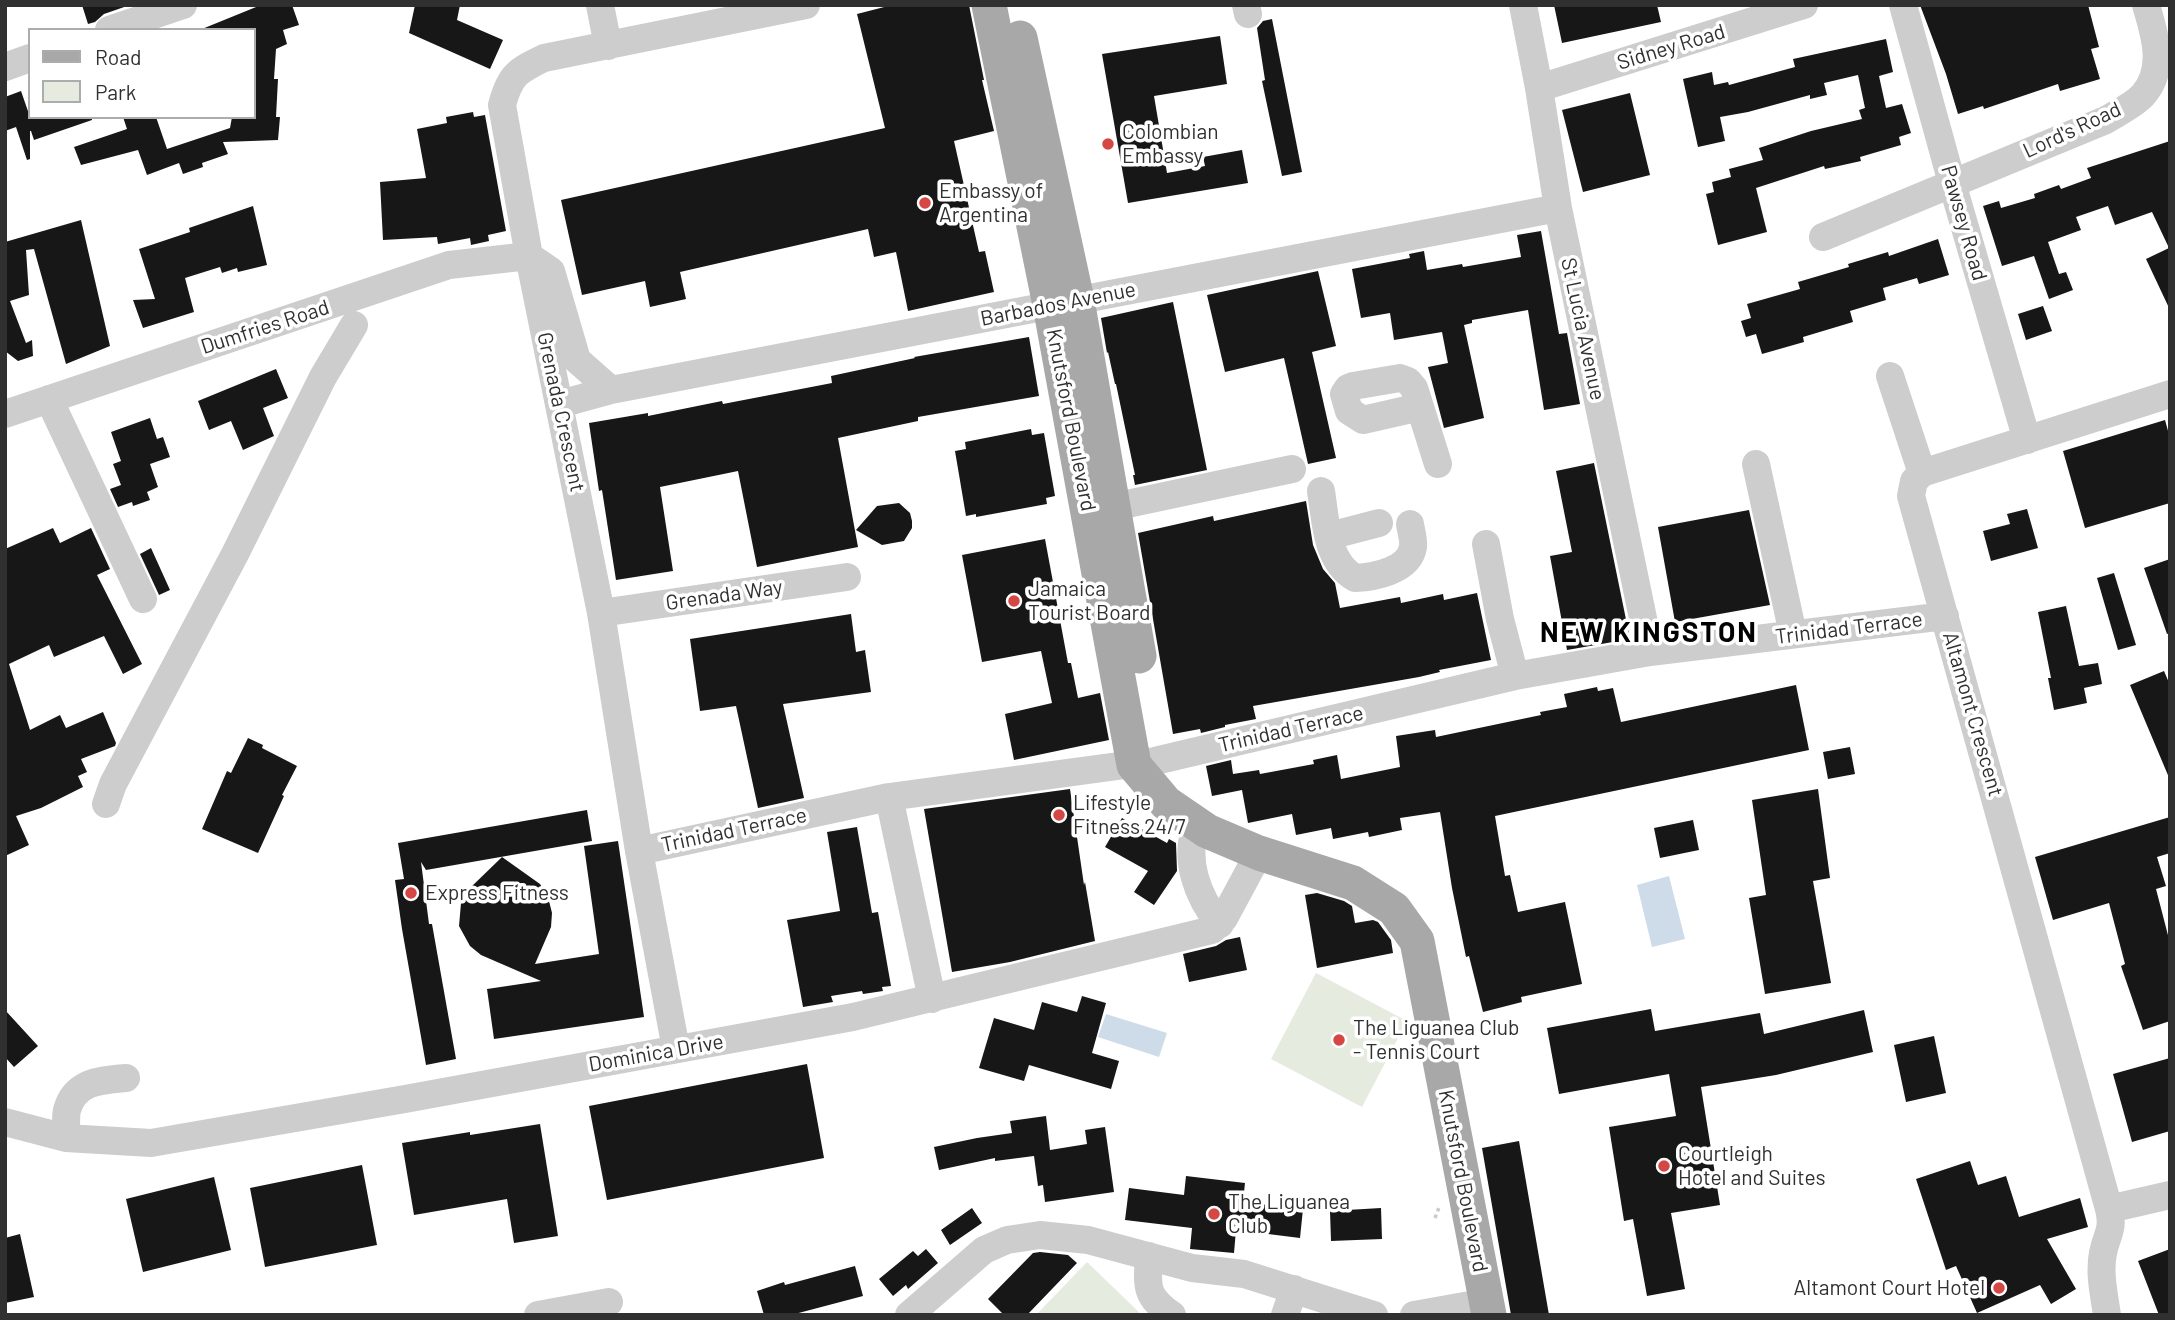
<!DOCTYPE html>
<html>
<head>
<meta charset="utf-8">
<style>
	body { margin:0 }
	#map { position:relative; width:2175px; height:1320px; overflow:hidden; background:#fff; font-family:Barlow,sans-serif }
	canvas { display:block }
	.frame { position:absolute; inset:0; border:7px solid #303030; pointer-events:none }
	.legend { position:absolute; left:28px; top:28px; width:228px; height:91px; box-sizing:border-box; background:#fff; border:2px solid #acacac; margin:0; padding:9px 12px; list-style:none; font-size:21px; color:#303030 }
	.legend li { display:flex; align-items:center; gap:14px; height:35px }
	.legend b { width:35px; border:2px solid #acacac }
</style>
</head>
<body>
<div id="map">
<canvas width="2175" height="1320"></canvas>
<div class="frame"></div>
<ul class="legend">
<li><b style="height:9px;background:#a8a8a8"></b>Road</li>
<li><b style="height:19px;background:#e5ebdf"></b>Park</li>
</ul>
</div>
<script>
const ctx = document.querySelector('canvas').getContext('2d');
ctx.lineJoin = 'round';
function paint(path, color) { ctx.fillStyle = color; ctx.fill(path, 'evenodd'); }
function trace(path, color, width, dash) { ctx.strokeStyle = color; ctx.lineWidth = width; ctx.lineCap = dash ? 'butt' : 'round'; ctx.setLineDash(dash || []); ctx.stroke(path); }
function write(font, color, halo, rows, align = 'center') {
  ctx.font = font + ' Barlow,sans-serif'; ctx.lineWidth = 7; ctx.setLineDash([]); ctx.textBaseline = 'middle'; ctx.strokeStyle = halo; ctx.fillStyle = color; for (const [text, x, y, turn = 0] of rows) {
    ctx.save(); ctx.translate(x, y); ctx.rotate((+turn || 0) * Math.PI / 180); ctx.textAlign = isNaN(turn) ? turn : align; if (halo) ctx.strokeText(text, 0, 0); ctx.fillText(text, 0, 0); ctx.restore();
  }
}
const green = new Path2D(`
	M1316,973L1407,1021L1362,1107L1271,1059Z
	M1087,1262L1142,1315H1036Z`);
const water = new Path2D(`
	M1669,876L1685,939L1652,947L1637,885Z
	M1106,1014L1167,1033L1159,1057L1098,1037Z`);
const building = new Path2D(`
	M82,5H130L104,14L95,22L88,24Z
	M261,5H292L299,25L283,30L287,44L276,49L274,79H278L276,117H280L278,140L223,142L228,154L202,163L203,167L183,174L179,163L147,175L138,150L81,165L74,147L127,129L123,117H156L167,149L230,128L232,117H254V30L202,29Z
	M415,5H460L457,20L503,40L490,69L409,33Z
	M892,5H969L984,80H982L994,131L954,141L979,252L985,251L994,292L908,311L896,252L874,257L868,229L680,272L686,299L650,307L645,281L582,295L561,200L885,128L857,14Z
	M1554,5H1657L1661,22L1562,43Z
	M1920,5H2088L2099,47L2091,49L2100,79L2060,91L2058,84L1984,109L1983,106L1958,114L1946,74Z
	M1272,19L1302,172L1282,176L1262,81L1265,80L1257,28L1263,21Z
	M1220,36L1227,84L1154,96L1167,173L1205,166L1203,157L1242,150L1248,183L1128,203L1102,54Z
	M1886,39L1893,72L1879,76L1886,108L1902,104L1911,133L1899,137L1901,145L1860,157L1861,161L1825,169L1824,166L1756,188L1767,232L1718,245L1706,194L1714,192L1712,182L1731,177L1729,169L1763,160L1759,148L1811,131L1862,119L1859,110L1865,108L1858,75L1824,83L1827,95L1810,99V95L1748,112L1720,117L1725,141L1698,147L1683,79L1712,72L1714,85L1728,82L1729,85L1795,67L1793,59Z
	M21,91L30,117H92V120L34,140L31,131H30V159L27,160L16,127L5,131V97Z
	M1630,93L1650,175L1583,192L1562,110Z
	M473,112L474,117L485,115L506,231L488,235L489,241L471,245L470,238L438,244L437,237L383,240L380,182L426,178L417,129L447,123L446,117Z
	M2170,141V310L2146,259L2169,248L2152,212L2115,225L2108,206L2076,217L2081,230L2048,242L2059,274L2066,272L2073,290L2049,299L2034,256L2002,266L1983,206L1999,201L2001,208L2035,198L2034,194L2059,185L2061,189L2091,178L2087,168Z
	M253,206L267,265L238,272L237,268L222,273L220,267L185,278L194,312L143,328L133,300L155,299L139,249L190,232L189,228Z
	M81,220L110,346L66,364L34,249L26,250L29,295L10,301L26,343L32,340L33,356L18,361L5,351V291L7,292L5,287V242Z
	M1541,231L1559,334L1567,333L1580,404L1544,410L1528,310L1472,320V323L1464,325L1484,418L1444,428L1428,367L1448,363L1442,332L1394,340L1390,313L1361,318L1352,269L1410,258L1409,254L1424,251L1427,270L1462,264L1463,267L1521,257L1517,235Z
	M1938,239L1949,275L1919,284L1917,278L1883,288L1886,300L1850,311L1853,322L1803,337L1804,342L1762,354L1756,334L1746,337L1741,321L1751,318L1747,304L1800,289L1798,282L1849,267L1848,264L1888,252L1889,256Z
	M1318,271L1336,346L1312,352L1336,458L1308,464L1284,358L1225,372L1207,295Z
	M1173,302L1207,470L1135,485L1133,475H1135L1116,384H1115L1108,352L1107,353L1101,318Z
	M2043,306L2052,331L2026,340L2018,314Z
	M1029,337L1039,396L918,417V421L838,438L858,547L757,567L738,471L660,487L673,571L616,580L602,490L599,491L589,423L648,413V416L722,401L723,404L832,383L831,376L915,358L914,357Z
	M276,369L288,398L263,408L274,436L243,450L231,421L209,430L198,401Z
	M150,418L157,439L163,437L170,457L150,464L158,487L147,492L150,500L133,506L132,502L118,507L110,489L121,485L113,464L121,461L111,432Z
	M2165,420L2170,438V503L2085,528L2063,451Z
	M1031,429L1032,435L1044,433L1055,496L1046,498L1047,504L976,517V514L966,516L955,451L966,449L965,442Z
	M1594,463L1630,639L1567,650L1550,556L1572,552L1556,471Z
	M1306,501L1313,545L1323,569L1335,583L1340,608L1400,597L1401,603L1443,594L1444,600L1477,593L1491,660L1439,670L1440,672L1419,677L1253,706L1256,719L1225,725V727L1201,733L1200,729L1173,734L1138,533L1213,516L1214,521Z
	M899,503L910,513L912,521V528L904,541L882,545L856,530L877,506Z
	M2027,509L2038,548L1991,561L1983,531L2010,524L2007,514Z
	M1749,510L1770,605L1675,622L1658,527Z
	M53,528L60,543L91,528L110,569L97,575L142,664L123,674L104,636L54,657L49,645L9,664L30,730L60,715L66,728L103,712L116,743L115,746L81,759L87,772L78,776L83,787L41,808L16,816L29,845L5,856V549Z
	M1045,539L1068,663H1071L1078,698L1100,693L1109,740L1014,760L1005,714L1052,703L1041,651L982,662L962,555Z
	M151,548L170,590L159,595L140,554Z
	M2170,559V633L2167,634L2144,568Z
	M2114,573L2136,645L2118,650L2097,578Z
	M2066,606L2079,666L2098,663L2102,684L2084,688L2087,703L2054,710L2048,678H2051L2038,612Z
	M851,614L856,652L865,650L871,692L783,704L804,798L758,808L736,706L700,711L690,639Z
	M2164,671L2170,685V780L2130,685Z
	M1796,685L1809,750L1495,816L1505,876L1510,875L1518,912L1565,902L1582,984L1521,997L1522,1002L1483,1012L1469,956L1466,957L1452,888L1440,812L1400,818L1402,830L1369,837L1368,832L1333,839L1331,828L1296,835L1292,814L1248,823L1242,790L1212,796L1206,766L1231,760L1233,774L1259,770L1260,774L1314,764L1313,760L1337,755L1341,779L1400,767L1396,736L1435,730L1436,737L1541,715L1540,712L1567,707L1564,694L1597,687L1598,691L1613,688L1621,722Z
	M248,738L263,745L262,748L297,766L282,795L284,796L258,853L202,829L227,771L231,773Z
	M1850,747L1855,774L1828,779L1823,752Z
	M1070,789L1084,885L1085,882L1095,941L1010,962L952,972L924,809Z
	M1818,789L1830,878L1813,881L1831,983L1765,994L1749,898L1766,895L1752,800Z
	M587,810L592,841L426,870L421,862L429,924H432L456,1059L426,1065L402,929L395,880L404,879L398,843Z
	M2170,817V853L2157,857L2166,886L2156,889L2170,943V1021L2143,1030L2121,966L2125,964L2109,903L2053,920L2035,857Z
	M1122,818L1167,843L1169,839L1176,843L1177,871L1154,905L1134,892L1148,871L1105,847Z
	M1693,820L1699,850L1660,858L1654,828Z
	M857,827L872,913L878,912L891,986L882,987L883,991L863,994L862,991L831,996L833,1002L803,1007L787,920L840,911L827,832Z
	M618,841L644,1017L494,1039L487,989L541,981L481,955L470,946L459,926L461,903L469,889L502,857L540,884L548,897L552,913L551,927L535,964L599,954L584,846Z
	M1317,893L1344,901L1352,906L1355,923L1373,920L1378,922L1391,940L1393,953L1317,968L1305,895Z
	M1240,937L1247,970L1189,982L1183,954L1216,946L1226,940Z
	M1082,996L1106,1003L1092,1053L1119,1061L1111,1089L1029,1065L1024,1081L979,1068L994,1018L1034,1030L1042,1002L1077,1012Z
	M1651,1009L1655,1031L1760,1013L1764,1034L1864,1010L1873,1052L1776,1075L1701,1087L1720,1205L1671,1213L1685,1289L1647,1296L1633,1219L1624,1221L1609,1127L1676,1116L1669,1074L1559,1094L1547,1028Z
	M5,1010L38,1046L14,1067L5,1057Z
	M1934,1036L1946,1093L1906,1102L1894,1045Z
	M2170,1058V1131L2132,1142L2113,1074Z
	M807,1064L824,1158L607,1200L589,1106Z
	M1046,1116L1050,1150L1087,1144L1085,1130L1105,1127L1114,1192L1045,1202L1043,1185L1038,1186L1034,1156L995,1161V1158L939,1170L934,1147L977,1138L1012,1133L1010,1121Z
	M540,1124L558,1236L514,1243L507,1199L414,1215L402,1143L470,1132V1135Z
	M1519,1141L1549,1315H1511L1482,1148Z
	M1970,1161L1978,1185L2006,1176L2019,1217L2080,1198L2088,1227L2047,1239L2076,1289L2051,1304L2040,1285L1977,1313L1956,1266L1946,1270L1916,1179Z
	M362,1165L377,1245L265,1267L250,1188Z
	M1186,1176L1245,1183L1243,1202L1303,1209L1300,1238L1236,1230L1234,1253L1190,1249L1192,1228L1125,1220L1129,1188L1184,1195Z
	M214,1177L231,1250L143,1272L126,1199Z
	M972,1208L982,1223L950,1245L941,1230Z
	M1381,1208L1382,1239L1331,1241L1330,1211Z
	M20,1234L34,1297L5,1303V1238Z
	M926,1249L938,1263L908,1289L906,1285L893,1296L879,1279L913,1251L918,1256Z
	M2170,1249V1315H2159L2138,1261Z
	M1040,1252L1068,1255L1077,1263L1027,1315H1004L988,1299L1033,1253Z
	M855,1266L863,1296L791,1315H764L757,1291L784,1282L785,1285Z`);
const path = new Path2D(`
	M1435,1218L1440,1205`);
const minor = new Path2D(`
	M600,5L608,46
	M1246,5L1248,14
	M1523,5L1539,88L1558,208L1650,652
	M1903,5L1952,183L2027,440
	M109,30L183,5
	M5,67L30,58
	M1539,88L1804,5
	M1823,237L2106,120C2117,113 2134,105 2143,95C2166,69 2155,35 2146,5
	M1890,376L1922,473
	M49,399L143,599
	M560,404L611,390L1558,208
	M1420,407L1363,420L1349,411L1344,394L1348,388L1353,386L1400,378L1408,381L1414,388L1438,464
	M5,414L449,265L529,256L551,271L577,360L611,390
	M1756,464L1793,634
	M1321,491C1326,522 1326,561 1355,578C1374,577 1409,571 1413,547C1414,540 1411,531 1410,524
	M1113,507L1292,469
	M1329,536L1379,523
	M1486,544L1500,619L1515,676
	M601,613L847,577
	M889,797L932,999
	M106,804L113,784L235,554L323,377L354,325
	M1197,824C1183,858 1197,897 1220,924
	M639,851L889,797L1155,761L1515,676L1650,652L1945,616
	M676,1049L639,851L601,613L529,256L502,105C510,75 517,71 544,58L806,5
	M5,1122L66,1138L151,1143L405,1099L853,1017L1212,930L1224,918L1259,853
	M66,1138C67,1129 65,1118 67,1110C75,1081 101,1080 126,1078
	M2109,1209L2170,1195
	M1149,1256C1147,1286 1145,1297 1172,1315
	M538,1315L609,1302
	M909,1315L984,1250L1007,1240L1040,1235L1088,1240L1192,1268L1244,1274L1374,1315
	M1285,1315L1294,1289
	M1414,1315L1487,1302
	M2107,1315C2104,1294 2099,1273 2103,1253C2107,1233 2114,1230 2109,1209L1911,496L1914,481L1922,473L2170,394`);
const major = new Path2D(`
	M989,5L1050,305L1134,765L1166,803L1207,831L1259,853L1353,883L1394,909L1417,941L1489,1315
	M1020,38L1077,300L1139,656`);
const markers = [
	[1108,144,7,"#d44745"],
	[925,203,7,"#d44745"],
	[1014,601,7,"#d44745"],
	[1059,815,7,"#d44745"],
	[411,893,7,"#d44745"],
	[1339,1040,7,"#d44745"],
	[1664,1166,7,"#d44745"],
	[1214,1214,7,"#d44745"],
	[1999,1288,7,"#d44745"]
];
const streetNames = [
	["Sidney Road",1671,47,-17],
	["Lord's Road",2072,130,-25],
	["Pawsey Road",1964,223,74],
	["Barbados Avenue",1058,304,-11],
	["Dumfries Road",265,327,-18],
	["St Lucia Avenue",1583,329,78],
	["Grenada Crescent",561,412,78],
	["Knutsford Boulevard",1071,420,79],
	["Grenada Way",724,595,-8],
	["Trinidad Terrace",1849,628,-7],
	["Altamont Crescent",1973,714,74],
	["Trinidad Terrace",1291,729,-13],
	["Trinidad Terrace",734,830,-12],
	["Dominica Drive",656,1053,-10],
	["Knutsford Boulevard",1463,1181,79]
];
const poiNames = [
	["Colombian",1122,132],
	["Embassy",1122,156],
	["Embassy of",939,191],
	["Argentina",939,215],
	["Jamaica",1028,589],
	["Tourist Board",1028,613],
	["Lifestyle",1073,803],
	["Fitness 24/7",1073,827],
	["Express Fitness",425,893],
	["The Liguanea Club",1353,1028],
	["- Tennis Court",1353,1052],
	["Courtleigh",1678,1154],
	["Hotel and Suites",1678,1178],
	["The Liguanea",1228,1202],
	["Club",1228,1226],
	["Altamont Court Hotel",1985,1288,"right"]
];
const districtNames = [
	["NEW KINGSTON",1649,633]
];
paint(green, '#e5ebdf');
paint(water, '#cedce9');
paint(building, '#171717');
trace(path, '#cacaca', 3.5, [3.5, 3.5]);
trace(minor, '#cdcdcd', 28);
trace(major, '#a8a8a8', 35);
for (const [x, y, r, color] of markers) { const dot = new Path2D(); dot.arc(x, y, r, 0, 2 * Math.PI); ctx.fillStyle = color; ctx.fill(dot); trace(dot, '#fff', 2.5); }
write('21px', '#303030', '#fff', streetNames);
write('21px', '#303030', '#fff', poiNames, 'left');
ctx.letterSpacing = '2px';
write('bold 28px', '#000', '#fff', districtNames);
ctx.letterSpacing = '0px';
</script>
</body>
</html>
